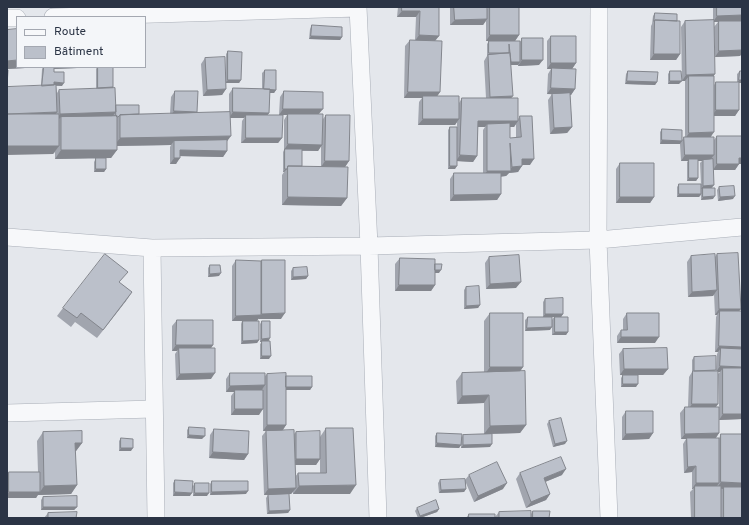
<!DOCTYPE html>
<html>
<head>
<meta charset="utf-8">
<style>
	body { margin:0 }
	#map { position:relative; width:749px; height:525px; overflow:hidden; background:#e4e7ec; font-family:Overpass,sans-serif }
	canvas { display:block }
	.frame { position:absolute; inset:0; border:8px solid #2b3445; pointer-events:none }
	.legend { position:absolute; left:16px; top:16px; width:130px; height:52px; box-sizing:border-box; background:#f4f6f9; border:1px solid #a4a8b1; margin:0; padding:5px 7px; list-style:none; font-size:12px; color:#2b3445 }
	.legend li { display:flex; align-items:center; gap:8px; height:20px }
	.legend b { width:20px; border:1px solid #a4a8b1 }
</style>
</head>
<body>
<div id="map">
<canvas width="749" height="525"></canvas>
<div class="frame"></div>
<ul class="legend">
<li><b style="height:5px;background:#f7f8fa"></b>Route</li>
<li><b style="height:11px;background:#bbc0ca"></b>Bâtiment</li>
</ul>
</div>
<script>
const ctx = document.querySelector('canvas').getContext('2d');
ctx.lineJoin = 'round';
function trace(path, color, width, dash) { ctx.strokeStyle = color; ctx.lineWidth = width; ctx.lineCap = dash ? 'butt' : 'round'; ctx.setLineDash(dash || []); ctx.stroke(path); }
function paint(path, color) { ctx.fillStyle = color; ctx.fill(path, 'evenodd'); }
const minor = new Path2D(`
	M358,7L369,246L378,518
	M599,7L598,240L609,518
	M53,17L358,8
	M7,18H17
	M7,237L152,248L369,246L598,240L742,227
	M152,248L156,518
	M7,413L154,409`);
const wall = new Path2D(`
	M398,7H439V36L435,41L440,92L437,96L459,103L462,98H486L484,61L487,56V44L489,41H486V21L483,25H450V7H487V9L488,7H571L519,8V35L515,41L520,42L522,38L539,65L518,66V65H511V98L518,119L520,116L530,165H522L518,172L509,173L506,176L501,177V194L497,200L450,201V179L454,173H483V130L485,127H478L477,156L473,162L457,161L455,169H448V130L450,127H457V122L455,125H418L419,102L422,98H404L405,46L410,40H415L416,17H397ZM516,124V138H510V127H514Z
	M713,7H742L740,56L715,57L714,27L718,22H714V85L716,82H737V74L740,71H742V83H739V110L735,116H714L711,137L714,140L717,136H742V164H739L735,170H713L714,185L712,188L713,199L701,200V195L699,197H677V187L679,184H701L700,163L702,161H698V178L696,181H687V162L688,161H681L680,144H660V132L662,129L682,140L684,137H685V81H682L681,27L685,21L713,20Z
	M655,13L677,21L680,54L676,60H650L651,26L652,24L653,16Z
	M312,25L342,37L340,40L309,39L310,29Z
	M7,30L17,67H77V68L54,69V72L62,86H56L57,93L59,90L96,89V69L97,67H113V88L115,106L116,105L139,114H170L171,97L175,91L196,113L229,112V94L233,88L262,89V73L265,70L276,90L274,93H270L269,113L267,115L282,138L278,143H241L242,121L244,118H230L227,141V151L223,157L180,156L176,164H170V147L171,145L117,146V150L111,158H106V169L104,172H94V162L96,158H100L55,159V152L53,154L41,86L42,69L43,67L7,69Z
	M551,36L576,63L572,69L575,89L571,95H570L572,127L567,133L550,134L548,100L552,94H547L548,74L551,69H547V41Z
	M228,51L241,80L239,83H226V89L222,95L203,96L201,64L205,58L226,72V54Z
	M628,71L657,82L655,85L625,84L626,74Z
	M670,71L679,84H668V74Z
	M284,91L319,114L323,119L326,115L349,161L345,167L347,198L341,206L282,205V175L284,172H283V152L284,150V120L287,115H279L280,97ZM321,146V167L302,166V151H318Z
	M620,163L654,197L650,203H616V169Z
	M719,187L733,199L718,201L717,190Z
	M717,254L741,309L739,311L742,419L719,420V433L716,438H719L721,434L742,518H691L690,492L693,489H692V472L684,473L683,444L686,439H681L680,413L685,407H688L689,377L692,372V360L694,357L716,371L717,354L718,352H715L716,317L717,315H715L714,294L713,296L688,297L687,262L691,256L715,257ZM718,372H720L718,374L719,407H716Z
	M489,257L516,288L486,289L485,263Z
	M400,258L435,264L439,273H435V285L431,291H395V264Z
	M236,260L261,262L262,260L281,319H258L257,321L259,340L257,343L241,344V324L242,321H232V266Z
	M210,265L219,276L208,277V268Z
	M293,268L308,276L306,279L291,280V271Z
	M120,283L132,292L97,338L75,322L71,327L57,316L63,308Z
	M466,287L480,305L478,308L464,309V290Z
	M545,299L563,314L561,317L568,332L566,335H552V320L554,317H543V302Z
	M490,313L523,367L520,371L526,425L520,433L492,434L490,447L461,448V445L459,448L435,447V436L437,433L462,437L463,435L484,434V403L457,404L456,381L462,373L484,372V321Z
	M627,313L655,343H617V336L621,330H623V319Z
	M528,317L550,330L525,331V320Z
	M177,320L213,345L211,348V379L176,380L175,354L177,351H172V326Z
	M262,321L269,341V359H260V344L262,342H260V324Z
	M623,349L668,369L663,375H638L636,387H621V378L623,375H620L619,354Z
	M230,373L265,376L267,374L286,376L312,387L310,390H286V425L283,430L294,434L296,432L320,437L326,428L350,494H293V492L291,494H289L290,510L288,513L267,514L266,498L268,495H277H264L262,436L266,431H263V389L259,415H231V396L234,392H226V379ZM320,459V473H298L295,477V465H316Z
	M626,411L653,433L649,439L622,440V417Z
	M549,421L565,444L553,447L547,424Z
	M189,427L202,439L187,438V430Z
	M214,429L248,454L244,460L209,458L210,435Z
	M43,432L82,443L76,451H75L77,485L71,494L38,495V494L36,498H7V475L9,472H38L37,441Z
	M121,438L131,451H119V441Z
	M520,473L562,475L545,482L550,494L546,500L526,508L516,479Z
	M469,475L503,489L474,502L466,483V489L464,492L439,493L438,483L440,480H465Z
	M175,480L190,496H173V483Z
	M212,481L246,494L210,495V484Z
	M195,483L207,496H193V486Z
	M43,497L77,507L74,510H41V500Z
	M417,508L439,509L437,512L420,518H418L415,511Z
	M533,511L549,518H466L469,514L495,517L499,512L531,514Z
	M48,513L76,518H44Z`);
const shadedWall = new Path2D(`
	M511,7H571L510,8Z
	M402,11H420L416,17H397Z
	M742,15V20L741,21L713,22L717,16Z
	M487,19L483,25H450L455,20Z
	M419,35L439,36L434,42L415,41Z
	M490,35H519L515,41H486Z
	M311,36L342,37L340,40L309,39Z
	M742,50V54L740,56L715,57L719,51Z
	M654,54H680L676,60H650Z
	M17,60V67H43L7,69V61Z
	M522,60H543L539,65L518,66Z
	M510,62H520L518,65H508Z
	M551,63H576L572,69H547Z
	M55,67H77V68L54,69Z
	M715,74L711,80L689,76L685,81H682L686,75Z
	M228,80H241L239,83H225Z
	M739,80H742V83H737Z
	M627,81L657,82L655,85L625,84Z
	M670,81H682L679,84H668Z
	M54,82L64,83L62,86L52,85Z
	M551,88L575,89L571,95L547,94Z
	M226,89L222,95L203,96L207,90Z
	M264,90H276L274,93H262Z
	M408,92H440L436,98L423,96L422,98H404Z
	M513,96L509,101L486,103L490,97Z
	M283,109H323L318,115L288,114L287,115H279Z
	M716,110H739L735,116H712Z
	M174,111L197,112L193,118L170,117Z
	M57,112L53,118L7,114Z
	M116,112L111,118L61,117L59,119L56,120L60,114Z
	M233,112L269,113L265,119L246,115L244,118H229Z
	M423,119H459L455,125H418Z
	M478,121H518L514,127H487V124L485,127H474Z
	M572,127L567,133L550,134L554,128Z
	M714,132L710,138L685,139L689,133Z
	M231,136L225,144L174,141L171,145L114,146L120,138Z
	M246,138H282L278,143H241Z
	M662,140L682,141L680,144H660Z
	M288,144L322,145L318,151L285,150V149L284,150Z
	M7,146H59L53,154L7,155Z
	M61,150H117L111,158L55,159Z
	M180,150L227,151L223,157L176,156Z
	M460,155L477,156L473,162L456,161Z
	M685,155H714L710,160H703L702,161H689V159L688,161H681Z
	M174,158H180L176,164H170Z
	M739,158H742V164H735Z
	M522,159H534L530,165H518Z
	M325,161H349L345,167H321Z
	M717,164H739L735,170H713Z
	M450,166H457L455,169H448Z
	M522,166L518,172L509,173L506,176L483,177L487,171H509L512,167Z
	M96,169H106L104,172H94Z
	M285,169H287L284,172H283Z
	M689,178H698L696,181H687Z
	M714,185L711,188L701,189L703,186Z
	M501,194L497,200L450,201L454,195Z
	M679,194H701L699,197H677Z
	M715,196L713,199L701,200L703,197Z
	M735,196L733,199L718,201L720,197Z
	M288,197L347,198L341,206L282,205Z
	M620,197H654L650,203H616Z
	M435,270H441L439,273H433Z
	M221,273L219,276L208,277L210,274Z
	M308,276L306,279L291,280L293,277Z
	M521,282L516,288L486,289L490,284Z
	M399,285H435L431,291H395Z
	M717,290L713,296L688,297L692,292Z
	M132,292L126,301L97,338L103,330Z
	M480,305L478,308L464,309L466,306Z
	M719,309H741L736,314L720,311L717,315H715Z
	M285,313L281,319H258L262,314Z
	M545,314H563L561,317H543Z
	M261,315L257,321H232L236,316Z
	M552,327L550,330L525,331L527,328Z
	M555,332H568L566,335H552Z
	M621,337H659L655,343H617Z
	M270,338L268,342H260L262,339Z
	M259,340L257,343L241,344L243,341Z
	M176,345H213L209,351L179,348L177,351H172Z
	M719,346L742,347V350L721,348L718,352H715Z
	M262,356H271L269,359H260Z
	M720,366L742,367V370L723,368L720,372H716Z
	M490,367H523L517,376H484Z
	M624,369H668L663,375H620Z
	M215,373L211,379L176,380L180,374Z
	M623,384H638L636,387H621Z
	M265,385L261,391L235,390L234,392H226L230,386Z
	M285,387H312L310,390H282Z
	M489,395L484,403L457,404L462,396Z
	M692,404H718L714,410H688Z
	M235,409H263L259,415H231Z
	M723,414H742V419L719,420Z
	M267,425H286L282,431H263Z
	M526,425L520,433L484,434L490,426Z
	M653,433L649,439L622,440L626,434Z
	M719,433L715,439L687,438L686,439H681L685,434Z
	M189,435L205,436L202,439L187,438Z
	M567,441L565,444L553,447L555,444Z
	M75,443H82L76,451H69Z
	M437,443L461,445L459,448L435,447Z
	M492,444L490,447L461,448L463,445Z
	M121,448H133L131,451H119Z
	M213,452L248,454L244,460L209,458Z
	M296,459H320L316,465H292Z
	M696,466L692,472L684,473L688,467Z
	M566,469L562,475L540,484L544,478Z
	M721,482L742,483V490L724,487L723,489L717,488Z
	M507,483L503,489L474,502L478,496Z
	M696,483H719L715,489L695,486L693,489H692Z
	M77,485L71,494L38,495L44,486Z
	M356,485L350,494H293L299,486Z
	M296,488L291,494L264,495L268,489Z
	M466,489L464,492L439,493L441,490Z
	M248,491L246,494L210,495L212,492Z
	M9,492H40L36,498H7V494Z
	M175,492L192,493L190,496H173Z
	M195,493H209L207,496H193Z
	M550,494L546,500L526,508L531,502Z
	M43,507H77L74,510H41Z
	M439,509L437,512L420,518H419L420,516Z
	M290,510L288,513L267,514L269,511Z`);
const building = new Path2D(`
	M402,7H439V36L419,35L420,11H402Z
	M454,7H487V19L455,20Z
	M490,7H519V35H490Z
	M717,7H742V15L717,16Z
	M655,13L677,14V21L655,20L654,21Z
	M655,20L680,21V54H654Z
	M714,20L715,74L686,75L685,21Z
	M719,21H742V50L719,51Z
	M312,25L342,27V37L311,36Z
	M17,29V60L7,61V30Z
	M551,36H576V63H551Z
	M522,38H543V60H522Z
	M410,40L442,41L440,92H408Z
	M489,41H520V62H511L509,44V53H489Z
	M228,51L242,52L241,80H228Z
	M510,53L513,96L490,97L488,55Z
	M225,57L226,89L207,90L205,58Z
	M44,67H54V72H64V83L54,82V85L42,86Z
	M98,67H113V87L98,88Z
	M552,68L576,69L575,89L551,88Z
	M7,70H8L7,86Z
	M265,70H276V90L264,89Z
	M628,71L658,72L657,82L627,81Z
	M670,71H681L682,81H670Z
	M740,71H742V80H739Z
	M689,76H714V132L689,133Z
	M716,82H739V110H716Z
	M56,85L57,112L7,114V87Z
	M115,88L116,112L60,114L59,90Z
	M233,88L270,89L269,113L233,112Z
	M175,91H198L197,112L174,111Z
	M284,91L323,92V109H283Z
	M570,93L572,127L554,128L552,94Z
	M423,96H459V119H423Z
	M462,98H518V121H478L477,156L460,155Z
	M116,105H139V114L120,115L118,117H117L116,116Z
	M230,112L231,136L120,138V115Z
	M7,114H59V146H7Z
	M288,114H323L322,145L288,144Z
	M246,115H283L282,138H246Z
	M326,115H350L349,161H325Z
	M117,116V150H61V117Z
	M520,116H532L534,159H522V166L512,167L510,143L511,171H487V124L510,123V138L521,137Z
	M450,127H457V166H450Z
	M662,129L682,130V141L662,140Z
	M717,136H742V158H739V164H717Z
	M684,137H714V155H685Z
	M227,140V151L180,150V158H174V141Z
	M285,149H302V166H288L287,169H285Z
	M96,158H106V169H96Z
	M689,159H698V178H689Z
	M713,159L714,185L703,186V160Z
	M620,163H654V197H620Z
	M288,166L348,167L347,198L288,197Z
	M454,173H501V194L454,195Z
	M679,184H701V194H679Z
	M734,186L735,196L720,197L719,187Z
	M703,188H715V196L703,197Z
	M738,253L741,309H719L717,254Z
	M105,254L128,272L119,282L132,292L103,330L81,313L77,318L63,308Z
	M715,254L717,290L692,292L691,256Z
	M519,255L521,282L490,284L489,257Z
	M400,258L435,259V285H399Z
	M236,260L261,261V315L236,316Z
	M262,260H285V313L262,314Z
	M435,264H442L441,270H435Z
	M210,265H220L221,273L210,274Z
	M307,267L308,276L293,277V268Z
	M479,286L480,305L466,306V287Z
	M563,298V314H545V299Z
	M720,311H742V347L719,346Z
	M490,313H523V367H490Z
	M627,313H659V337H621V330H627Z
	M528,317H552V327L527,328Z
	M555,317H568V332H555Z
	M177,320H213V345H176Z
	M243,321H259V340L243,341Z
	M262,321H270V338L262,339Z
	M262,341H270L271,356H262Z
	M179,348H215V373L180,374Z
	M667,348L668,369H624L623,349Z
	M721,348L742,349V367L720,366Z
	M716,356V370L694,371V357Z
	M723,368H742V414H723Z
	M525,371L526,425L490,426L489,395L462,396V373Z
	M693,371H718V404H692Z
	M230,373H265V385L230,386Z
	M286,373V425H267V374Z
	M623,375H638V384H623Z
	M286,376H312V387H286Z
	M235,390H263V409H235Z
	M685,407H719V433L685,434Z
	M626,411H653V433L626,434Z
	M561,418L567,441L555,444L549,421Z
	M189,427L205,428V436L189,435Z
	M326,428H353L356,485L299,486L298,473H326Z
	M214,429L249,431L248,454L213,452Z
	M294,430L296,488L268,489L266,431Z
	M82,431V443H75L77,485L44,486L43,432Z
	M320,431V459H296V432Z
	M437,433L462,434L461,445L437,443Z
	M492,434V444L463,445V435Z
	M721,434H742V483L721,482Z
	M121,438L133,439V448H121Z
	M687,438H719V483H696V466L688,467Z
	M561,457L566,469L544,478L550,494L531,502L520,473Z
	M497,462L507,483L478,496L469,475Z
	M9,472H40V492H9Z
	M465,479L466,489L441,490L440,480Z
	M175,480L193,481L192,493L175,492Z
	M212,481H248V491L212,492Z
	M195,483H209V493H195Z
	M695,486H721V518H695Z
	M724,487H742V518H724Z
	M289,494L290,510L269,511L268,495Z
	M77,496V507H43V497Z
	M436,500L439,509L420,516L417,508Z
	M531,511V518H499V512Z
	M533,511H550L549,518H533Z
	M77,512L76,518H48V513Z
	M469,514H495V518H469Z`);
trace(minor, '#a9aeb7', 18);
trace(minor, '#f7f8fa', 17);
paint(wall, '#a1a5ae');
paint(shadedWall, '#83868d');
paint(building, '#bbc0ca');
trace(building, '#83868d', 1);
</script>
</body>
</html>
